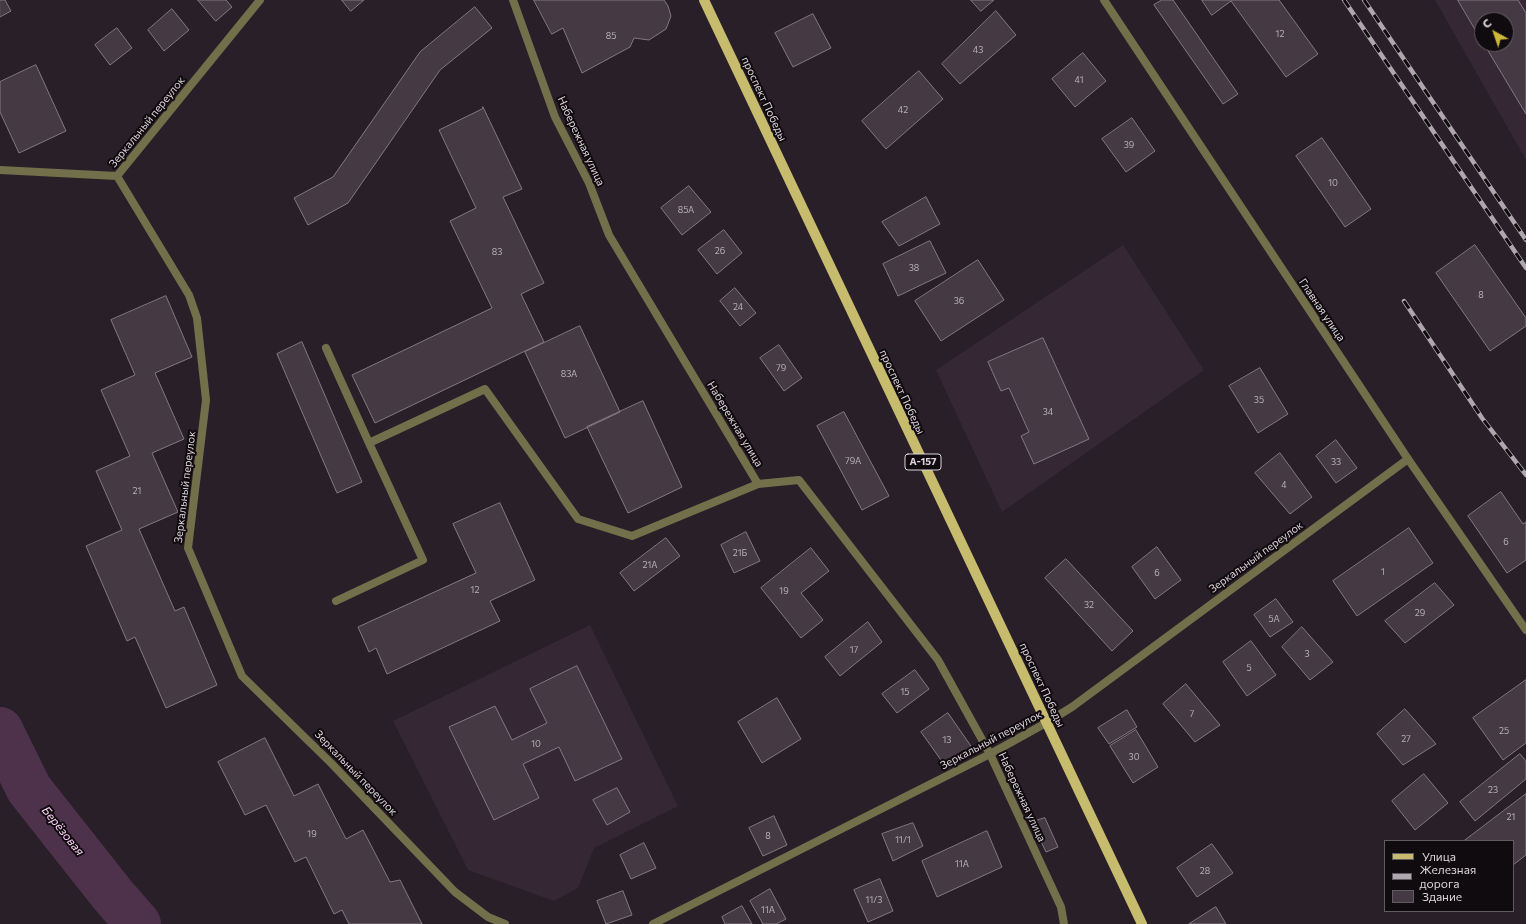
<!DOCTYPE html>
<html>
<head>
<meta charset="utf-8">
<style>
	body { margin:0 }
	#map { position:relative; width:1526px; height:924px; overflow:hidden; background:#291f28; font-family:Commissioner,sans-serif }
	canvas { display:block }
	.legend { position:absolute; left:1384px; top:840px; width:130px; height:72px; box-sizing:border-box; background:#0f0b0e; border:1px solid #615c60; margin:0; padding:5px 7px; list-style:none; font-size:12px; color:#dcd5db }
	.legend li { display:flex; align-items:center; gap:8px; height:20px }
	.legend b { width:20px; border:1px solid #615c60 }
	.north { position:absolute; left:1474px; top:12px; width:40px; height:40px; box-sizing:border-box; background:#0f0b0e; border:1px solid #615c60; border-radius:50%; rotate:320deg; font-size:11px; font-weight:700; line-height:16px; text-align:center; color:#dcd5db }
	.north::after { content:''; display:block; margin:auto; width:14px; height:18px; background:#ccb939; clip-path:polygon(50% 0,100% 100%,50% 72%,0 100%) }
</style>
</head>
<body>
<div id="map">
<canvas width="1526" height="924"></canvas>
<ul class="legend">
<li><b style="height:5px;background:#c7bc6e"></b>Улица</li>
<li><b style="height:5px;background:#afa7ae"></b>Железная дорога</li>
<li><b style="height:11px;background:#453a44"></b>Здание</li>
</ul>
<div class="north">С</div>
</div>
<script>
const ctx = document.querySelector('canvas').getContext('2d');
ctx.lineJoin = 'round';
function paint(path, color) { ctx.fillStyle = color; ctx.fill(path, 'evenodd'); }
function trace(path, color, width, dash) { ctx.strokeStyle = color; ctx.lineWidth = width; ctx.lineCap = dash ? 'butt' : 'round'; ctx.setLineDash(dash || []); ctx.stroke(path); }
function write(font, color, halo, rows, align = 'center') {
  ctx.font = font + ' Commissioner,sans-serif'; ctx.lineWidth = 4; ctx.setLineDash([]); ctx.textBaseline = 'middle'; ctx.strokeStyle = halo; ctx.fillStyle = color; for (const [text, x, y, turn = 0] of rows) {
    ctx.save(); ctx.translate(x, y); ctx.rotate((+turn || 0) * Math.PI / 180); ctx.textAlign = isNaN(turn) ? turn : align; if (halo) ctx.strokeText(text, 0, 0); ctx.fillText(text, 0, 0); ctx.restore();
  }
}
const built = new Path2D(`
	M1435,0H1526V160ZM1482,20H1506V44H1482Z
	M1123,245L1204,370L1002,512L936,370Z
	M590,625L678,806L594,848L578,888L554,901L468,870L393,721Z`);
const river = new Path2D(`
	M0,730L29,789L112,894L138,924`);
const building = new Path2D(`
	M0,0H5L11,11L0,17Z
	M198,0H226L232,7L216,21Z
	M342,0H364L351,11Z
	M534,0H664L668,6L671,16L666,29L649,40L634,38L630,47L582,73L563,28L552,34Z
	M971,0H994L981,11Z
	M1162,0H1173L1238,94L1223,104L1154,5Z
	M1202,0H1279L1318,54L1286,77L1231,1L1212,15Z
	M1458,0H1518L1526,13V114L1484,44H1506V20H1482V41Z
	M475,7L492,28L440,70L348,203L308,225L294,198L333,177L420,52Z
	M172,9L189,30L164,51L148,30Z
	M996,11L1016,35L960,84L942,64Z
	M813,14L831,48L793,67L775,33Z
	M117,28L132,48L110,65L95,45Z
	M1083,53L1106,81L1075,107L1052,79Z
	M36,65L66,131L19,153L0,112V82Z
	M919,71L943,99L886,149L862,121Z
	M483,107L522,189L503,197L544,283L521,294L544,342L375,423L352,375L492,308L450,221L476,208L439,130L482,109Z
	M1132,118L1155,151L1126,172L1102,139Z
	M1322,138L1371,209L1345,227L1296,156Z
	M689,186L711,212L682,235L661,208Z
	M926,197L940,224L899,246L882,222Z
	M724,230L742,253L717,274L698,250Z
	M930,241L946,273L898,296L883,264Z
	M1475,245L1526,318V326L1490,351L1436,273Z
	M978,260L1004,300L941,341L915,301Z
	M735,288L756,313L740,326L720,301Z
	M166,296L192,357L155,373L184,439L152,453L178,512L139,529L175,611L184,607L217,685L166,708L135,637L127,641L86,546L122,530L96,471L130,456L101,390L135,375L111,320Z
	M580,326L620,412L565,438L525,352Z
	M1043,338L1089,439L1034,464L1021,436L1029,432L1009,388L1001,391L988,362Z
	M302,342L362,482L337,493L277,354Z
	M779,345L802,378L784,391L760,358Z
	M1260,368L1288,414L1258,433L1229,386Z
	M643,401L682,487L628,513L587,427Z
	M844,412L889,496L862,510L817,426Z
	M1336,440L1357,468L1336,483L1316,456Z
	M1280,453L1312,497L1290,514L1255,473Z
	M1501,492L1523,524L1526,522V560L1507,573L1468,516Z
	M500,503L535,580L490,601L500,621L387,674L376,648L369,652L358,627L476,573L453,524Z
	M1409,528L1433,563L1357,616L1333,581Z
	M746,532L760,561L734,573L721,545Z
	M666,538L680,556L634,591L620,573Z
	M1157,547L1181,580L1155,599L1132,567Z
	M811,548L829,571L801,593L823,620L801,638L761,588Z
	M1066,559L1133,631L1112,651L1045,578Z
	M1435,583L1454,605L1405,643L1385,621Z
	M1276,599L1293,622L1270,637L1254,615Z
	M868,622L882,642L840,676L825,657Z
	M1302,627L1333,662L1310,680L1282,647Z
	M1251,641L1276,675L1247,696L1223,662Z
	M577,666L622,759L575,781L559,747L523,764L539,798L494,820L449,727L495,706L512,740L547,723L530,689Z
	M915,670L929,689L897,713L882,694Z
	M1526,680V743L1503,760L1473,718Z
	M1186,684L1220,725L1195,742L1163,704Z
	M777,698L801,739L762,763L738,722Z
	M1405,709L1436,744L1403,765L1377,734Z
	M1127,710L1137,727L1109,744L1098,728Z
	M948,713L973,749L946,767L921,732Z
	M1136,730L1158,767L1133,783L1110,746Z
	M265,738L294,796L318,784L346,839L363,830L390,882L400,880L422,924H349L342,910L334,914L306,857L295,862L266,805L245,815L218,762Z
	M1520,754L1526,761V779L1475,821L1460,802Z
	M1424,774L1448,803L1415,830L1392,801Z
	M617,788L630,812L607,825L593,800Z
	M1526,794V855L1513,865V841H1464Z
	M774,816L787,845L763,856L749,828Z
	M1045,818L1058,847L1046,852L1032,822Z
	M913,823L923,846L893,861L882,834Z
	M987,831L1002,867L937,897L922,861Z
	M644,843L656,868L631,879L620,855Z
	M1212,844L1233,873L1197,897L1177,868Z
	M880,879L893,911L868,922L854,890Z
	M770,889L786,919L776,924H763L750,901Z
	M623,891L632,915L606,924L597,901Z
	M742,906L752,924H725L722,917Z
	M1216,907L1226,924H1189Z`);
const service = new Path2D(`
	M326,348L369,443
	M336,601L423,560L369,443L485,389L578,519L632,536L758,484`);
const minor = new Path2D(`
	M260,0L117,176L189,295L197,318L206,400L188,548L242,676L331,763L455,892L488,917L505,924
	M513,0L555,117L589,183L609,235L758,484L799,480L938,660L990,754L1061,907L1064,924
	M0,170L117,176
	M1408,459L1526,630
	M653,924L990,754L1046,723`);
const tertiary = new Path2D(`
	M1046,723L1072,707L1408,459L1104,0`);
const primary = new Path2D(`
	M704,0L1142,924`);
const rail = new Path2D(`
	M1344,0L1526,268
	M1364,0L1526,240
	M1404,301L1482,418L1526,475`);
const numberNames = [
	["12",1280,34],
	["85",611,36],
	["43",978,50],
	["41",1079,80],
	["42",903,110],
	["39",1129,145],
	["10",1333,183],
	["85А",686,210],
	["26",720,251],
	["83",497,252],
	["38",914,268],
	["8",1481,295],
	["36",959,301],
	["24",738,307],
	["79",781,368],
	["83А",569,374],
	["35",1259,400],
	["34",1048,412],
	["79А",853,461],
	["33",1336,462],
	["4",1284,485],
	["21",137,491],
	["6",1506,542],
	["21Б",740,553],
	["21А",650,565],
	["1",1383,572],
	["6",1157,573],
	["12",475,590],
	["19",784,591],
	["32",1089,605],
	["29",1420,613],
	["5А",1274,619],
	["17",854,650],
	["3",1307,654],
	["5",1249,668],
	["15",905,692],
	["7",1192,714],
	["25",1504,731],
	["27",1406,739],
	["13",947,740],
	["10",536,744],
	["30",1134,757],
	["23",1493,790],
	["21",1511,817],
	["19",312,834],
	["8",768,836],
	["11/1",903,840],
	["11А",962,864],
	["28",1205,871],
	["11/3",874,900],
	["11А",768,910]
];
const shields = [
	[923,462,36]
];
const shieldNames = [
	["А-157",923,462]
];
const streetNames = [
	["проспект Победы",764,99,65],
	["Зеркальный переулок",147,122,-51],
	["Набережная улица",581,141,65],
	["Главная улица",1322,310,56],
	["проспект Победы",902,392,65],
	["Набережная улица",735,424,59],
	["Зеркальный переулок",185,487,-83],
	["Зеркальный переулок",1256,557,-36],
	["проспект Победы",1042,685,65],
	["Зеркальный переулок",991,740,-28],
	["Зеркальный переулок",356,773,46],
	["Набережная улица",1022,797,65]
];
const waterNames = [
	["Берёзовая",63,831,51]
];
paint(built, '#352734');
trace(river, '#4e324c', 46);
paint(building, '#453a44');
trace(building, '#847882', 1);
trace(service, '#746f4b', 8);
trace(minor, '#746f4b', 8);
trace(tertiary, '#746f4b', 8);
trace(primary, '#c7bc6e', 10);
trace(rail, '#afa7ae', 4.5);
trace(rail, '#0f0b0e', 3, [9]);
write('9px', '#b6aeb5', null, numberNames);
for (const [x, y, w] of shields) { const box = new Path2D(); box.roundRect(x - w / 2, y - 8, w, 16, 3); ctx.fillStyle = '#0f0b0e'; ctx.fill(box); trace(box, '#dcd5db', 1); }
write('bold 10px', '#dcd5db', null, shieldNames);
write('11px', '#dcd5db', '#0f0b0e', streetNames);
write('italic 12px', '#fed3f9', '#0f0b0e', waterNames);
</script>
</body>
</html>
